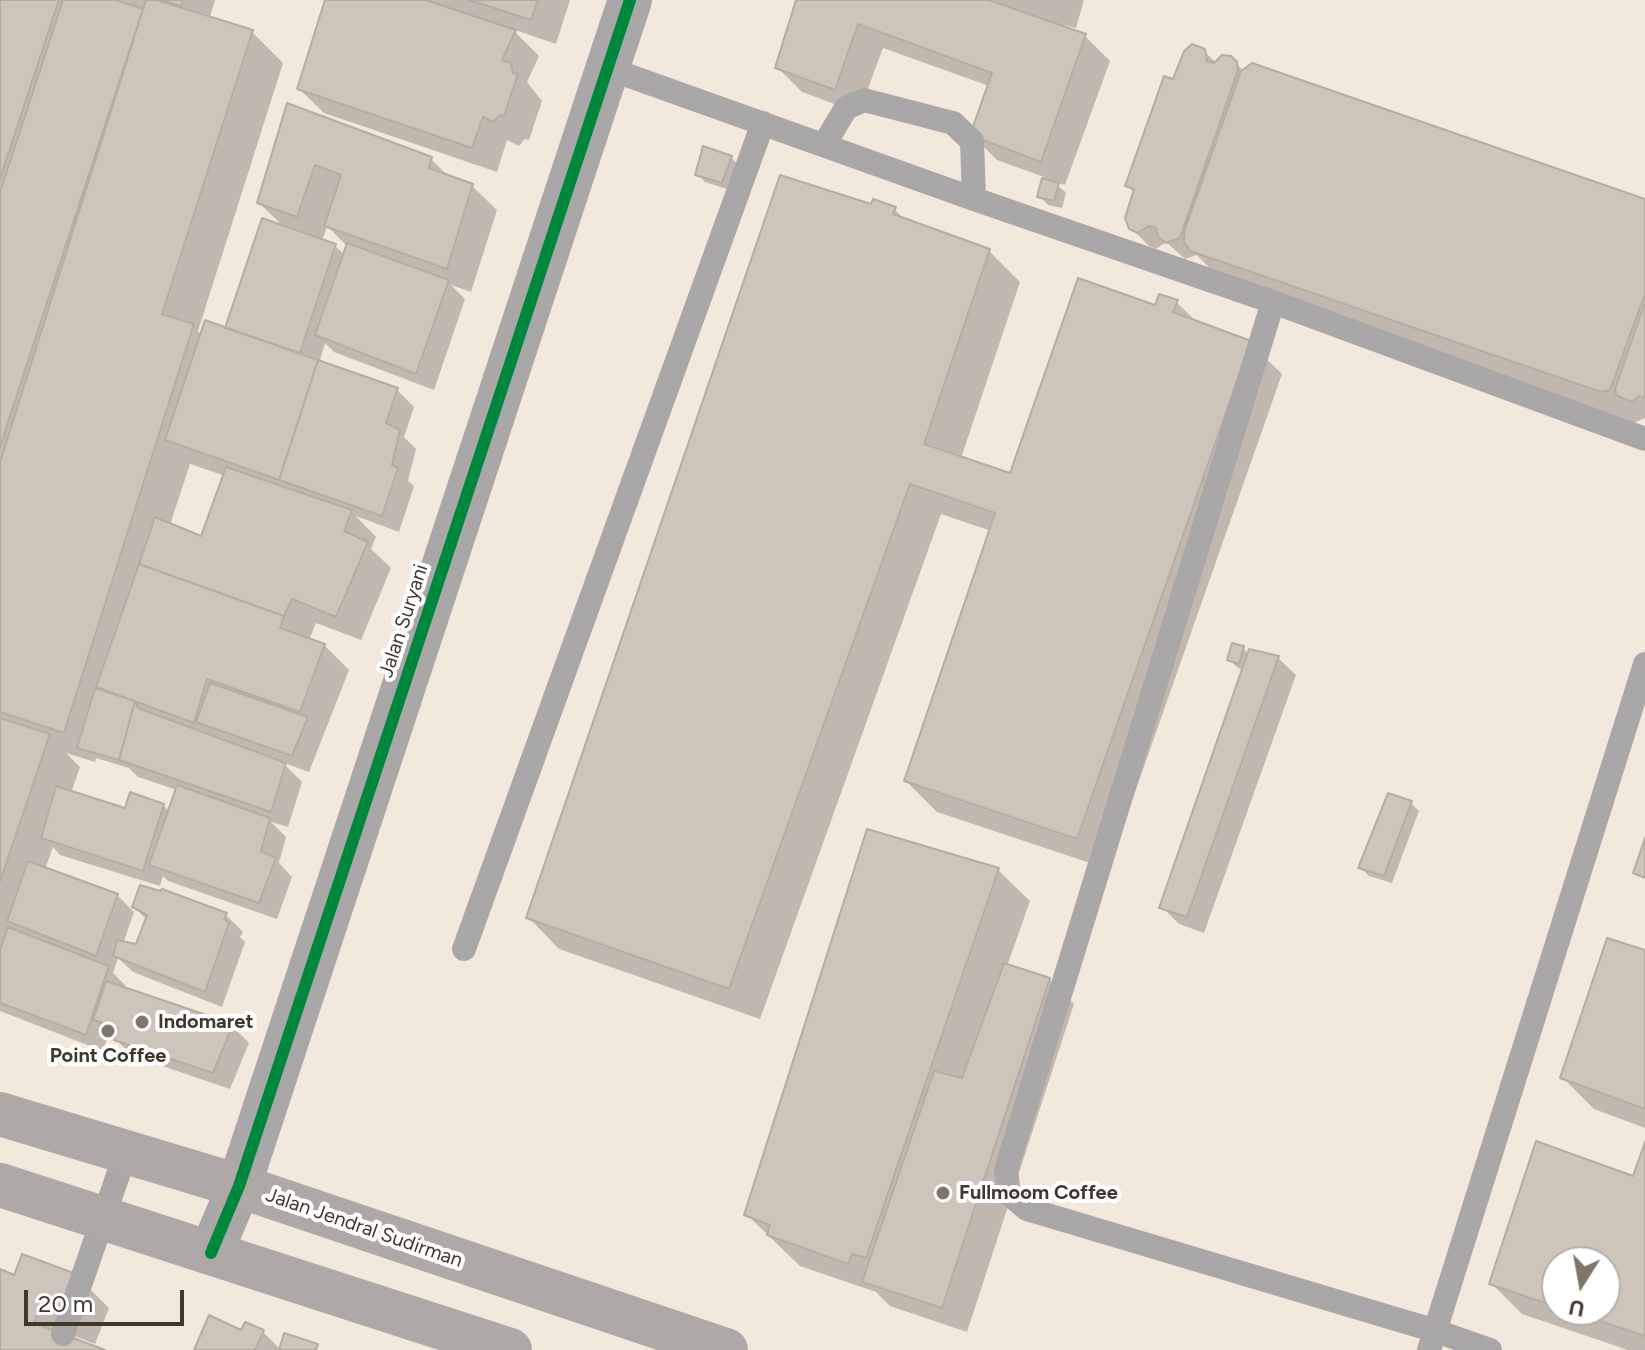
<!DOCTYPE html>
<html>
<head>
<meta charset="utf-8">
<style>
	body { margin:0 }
	#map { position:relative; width:1645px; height:1350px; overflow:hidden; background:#f2e8dc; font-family:Figtree,sans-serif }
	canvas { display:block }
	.north { position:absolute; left:1541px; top:1246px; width:80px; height:80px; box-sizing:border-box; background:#fff; border:2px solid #b3afab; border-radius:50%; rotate:191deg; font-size:22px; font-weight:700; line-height:32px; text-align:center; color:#41382d }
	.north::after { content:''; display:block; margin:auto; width:28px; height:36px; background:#7f766a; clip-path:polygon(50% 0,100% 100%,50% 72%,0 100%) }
	.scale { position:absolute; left:24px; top:1290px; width:160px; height:36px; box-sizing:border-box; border:4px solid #41382d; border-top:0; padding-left:10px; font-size:24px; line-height:28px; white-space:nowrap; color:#41382d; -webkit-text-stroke:6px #fff; paint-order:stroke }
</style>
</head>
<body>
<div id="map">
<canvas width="1645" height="1350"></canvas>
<div class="north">U</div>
<div class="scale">20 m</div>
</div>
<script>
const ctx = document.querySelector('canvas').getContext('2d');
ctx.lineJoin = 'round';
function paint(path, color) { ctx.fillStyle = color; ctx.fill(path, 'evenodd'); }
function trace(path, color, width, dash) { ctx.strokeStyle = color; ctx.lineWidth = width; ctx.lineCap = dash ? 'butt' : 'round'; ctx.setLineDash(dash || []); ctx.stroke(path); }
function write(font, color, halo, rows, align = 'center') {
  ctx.font = font + ' Figtree,sans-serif'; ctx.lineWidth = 8; ctx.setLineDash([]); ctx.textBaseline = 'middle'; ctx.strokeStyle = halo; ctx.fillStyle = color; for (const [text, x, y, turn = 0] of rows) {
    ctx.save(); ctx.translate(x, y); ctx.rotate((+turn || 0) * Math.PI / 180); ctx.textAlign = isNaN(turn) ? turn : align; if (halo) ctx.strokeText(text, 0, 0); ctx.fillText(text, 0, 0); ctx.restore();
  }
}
const shadow = new Path2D(`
	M0,0H215L210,17L252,32L283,63L198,331L202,336L227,330L284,227L259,203L288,106L431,159L450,178L472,186L497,210L471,292L451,285L465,299L434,390L334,352L325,343L319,363L397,390L414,407L404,437L416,449L408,481L414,486L399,532L356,516L376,537L371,549L391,568L361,640L316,623L309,640L324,645L349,670L309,772L282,762L302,782L288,827L271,822L286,837L279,863L292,877L277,919L168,881L163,876L160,886L60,855L53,847L45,869L117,895L134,912L123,944L137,946L147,920L134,907L226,915L243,932L240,937L245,942L222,1007L133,972L118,958L113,973L125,985L123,989L232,1026L249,1043L230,1089L133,1056L109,1033L103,1051L0,1011ZM327,226L348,247L345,255L335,246L322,241ZM190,464L225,476L202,538L170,525ZM66,753L95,762L96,758L129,768L138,777L177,790L170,812L163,805L126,811L71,793L80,767Z
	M327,0H570L556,44L512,29L539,56L527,82L542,101L529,140L525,139L519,146L507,140L497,172L324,113L299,89Z
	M798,0H1084L1076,28L1064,25L1063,28L1085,36L1110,61L1065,185L1053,181L1066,193L1062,208L1048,205L1039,196L1044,177L997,160L972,135L989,86L883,48L859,113L802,92L777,67Z
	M1204,51L1216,63L1230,58L1244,71L1645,201V418L1634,423L1223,282L1197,255L1185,259L1166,242L1156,249L1149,246L1131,228L1135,193L1127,186L1174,82Z
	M731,157L739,166L730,190L705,182L697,174Z
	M872,207L894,209L906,221L989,251L1020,282L961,458L1011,475L1156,307L1176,302L1198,323L1250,343L1282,374L1108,869L937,812L906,781L991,531L941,514L760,1019L559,949L528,917Z
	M1243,648L1249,655L1251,652L1278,658L1296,675L1204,933L1179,924L1162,907L1244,670L1238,668L1230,660Z
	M1411,803L1419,811L1392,883L1369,876L1360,867Z
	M868,832L998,870L1030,901L1007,966L1049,979L1074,1004L967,1332L890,1306L876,1292L800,1266L746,1214Z
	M1645,952V1128L1594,1109L1563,1078Z
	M1645,1148V1350H1628L1522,1314L1491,1283L1634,1179ZM1557,1262H1605V1310H1557Z
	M0,1271L15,1277H78L109,1308L95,1344L72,1335L70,1339L99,1350H0Z
	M242,1332H263L281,1350H196Z`);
const building = new Path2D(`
	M0,0H59L0,179Z
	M63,0H116L143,9L0,447V192Z
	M146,0H157L253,30L162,314L194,324L64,733L0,712V462Z
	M161,0H183L181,6Z
	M325,0H426L516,30L502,60L511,63L513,73L518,74L504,116L500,115L493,122L483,117L472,148L297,89Z
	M469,0H538L531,20Z
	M796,0H989L1086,34L1041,162L970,135L992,73L858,24L835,90L775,68Z
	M1192,44L1205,49L1207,61L1214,63L1222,55L1231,56L1237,62L1238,70L1180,238L1166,243L1158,237L1156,228L1149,226L1138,233L1129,229L1125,218L1134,189L1125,186L1164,76L1173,79L1184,51Z
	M1252,63L1645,199V294L1610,390L1601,392L1190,251L1184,242V232L1241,71Z
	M287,103L432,157L429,168L473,184L447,269L324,226L341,175L315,165L297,217L257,203Z
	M703,146L732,156L722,183L695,175Z
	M780,175L871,204L873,199L896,207L893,214L990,249L924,444L1010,473L1078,278L1155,305L1159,294L1178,300L1173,312L1251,341L1077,839L904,781L995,513L910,484L729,989L526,918Z
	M1042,178L1059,183L1054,201L1037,197Z
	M262,218L336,244L300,353L225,328Z
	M347,243L449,280L416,374L315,335Z
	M1645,302V398L1639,396L1631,402L1616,395L1615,389Z
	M205,320L318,360L279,480L165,440Z
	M318,360L398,388L386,423L400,430L392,465L398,468L382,516L279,480Z
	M226,467L352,510L344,531L368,542L336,617L292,599L284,616L139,564L155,517L201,536Z
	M139,564L284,616L280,628L325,644L300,712L207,679L194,723L96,687Z
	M1232,643L1244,646L1239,664L1227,660Z
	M1249,649L1279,656L1187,917L1159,908Z
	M210,683L308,717L292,756L196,722Z
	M95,688L135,701L119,760L77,748Z
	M135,701L138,708L286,763L271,812L119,760Z
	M0,718L50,734L0,882Z
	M177,785L270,818L261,851L276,858L259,903L149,865Z
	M56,786L125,808L130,792L164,804L143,871L41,838Z
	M1388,793L1412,801L1384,876L1358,868Z
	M867,829L999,868L866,1258L852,1254L848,1264L767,1235L770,1225L744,1215Z
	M1645,838V878L1633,873Z
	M28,861L118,894L96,956L7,921Z
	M140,885L160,891L162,889L227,913L224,919L229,923L205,992L113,956L117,940L136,944L147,915L132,907Z
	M8,927L109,966L86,1035L0,1003V950Z
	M1607,938L1645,950V1109L1560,1078Z
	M1004,963L1050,978L942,1308L862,1282L934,1071L962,1078Z
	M106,981L233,1024L213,1073L114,1040L118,1028L93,1020Z
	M1536,1141L1633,1176L1645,1142V1336L1567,1310H1605V1262H1557V1307L1489,1284Z
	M22,1254L79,1275L64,1314L41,1305L34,1323L105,1350H0V1269L14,1275Z
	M209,1315L241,1330L245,1322L264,1330L255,1350H194Z
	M284,1333L318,1344L316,1350H279Z`);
const service = new Path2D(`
	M607,68L974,199L1273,302L1645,439
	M824,145L846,108L864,100L953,123L972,141L974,199
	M1273,302L1006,1170L1009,1194L1027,1209L1436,1331L1490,1350
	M464,949L763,123
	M63,1334L126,1152
	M1429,1350L1645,664`);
const tertiary = new Path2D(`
	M211,1253L239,1186L630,0`);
const primary = new Path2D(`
	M0,1114L239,1186L726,1350
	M0,1185L510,1350`);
const cycleway = new Path2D(`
	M211,1253L239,1186L630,0`);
const markers = [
	[142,1022,8,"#7f766a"],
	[108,1031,8,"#7f766a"],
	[943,1193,8,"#7f766a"]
];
const streetNames = [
	["Jalan Suryani",404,621,-72],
	["Jalan Jendral Sudirman",364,1228,19]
];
const poiNames = [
	["Indomaret",158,1022],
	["Point Coffee",108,1056,"center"],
	["Fullmoom Coffee",959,1193]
];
paint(shadow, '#0003');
paint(building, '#cec5ba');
trace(building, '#b5ada2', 2);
trace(service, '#aaa7a8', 24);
trace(tertiary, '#aaa7a8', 44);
trace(primary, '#aea8a7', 44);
trace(cycleway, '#00873e', 12);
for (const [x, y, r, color] of markers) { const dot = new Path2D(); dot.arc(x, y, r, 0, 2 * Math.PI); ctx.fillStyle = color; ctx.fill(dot); trace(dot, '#fff', 3); }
write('20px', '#41382d', '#fff', streetNames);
write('bold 20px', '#41382d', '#fff', poiNames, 'left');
</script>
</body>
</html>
